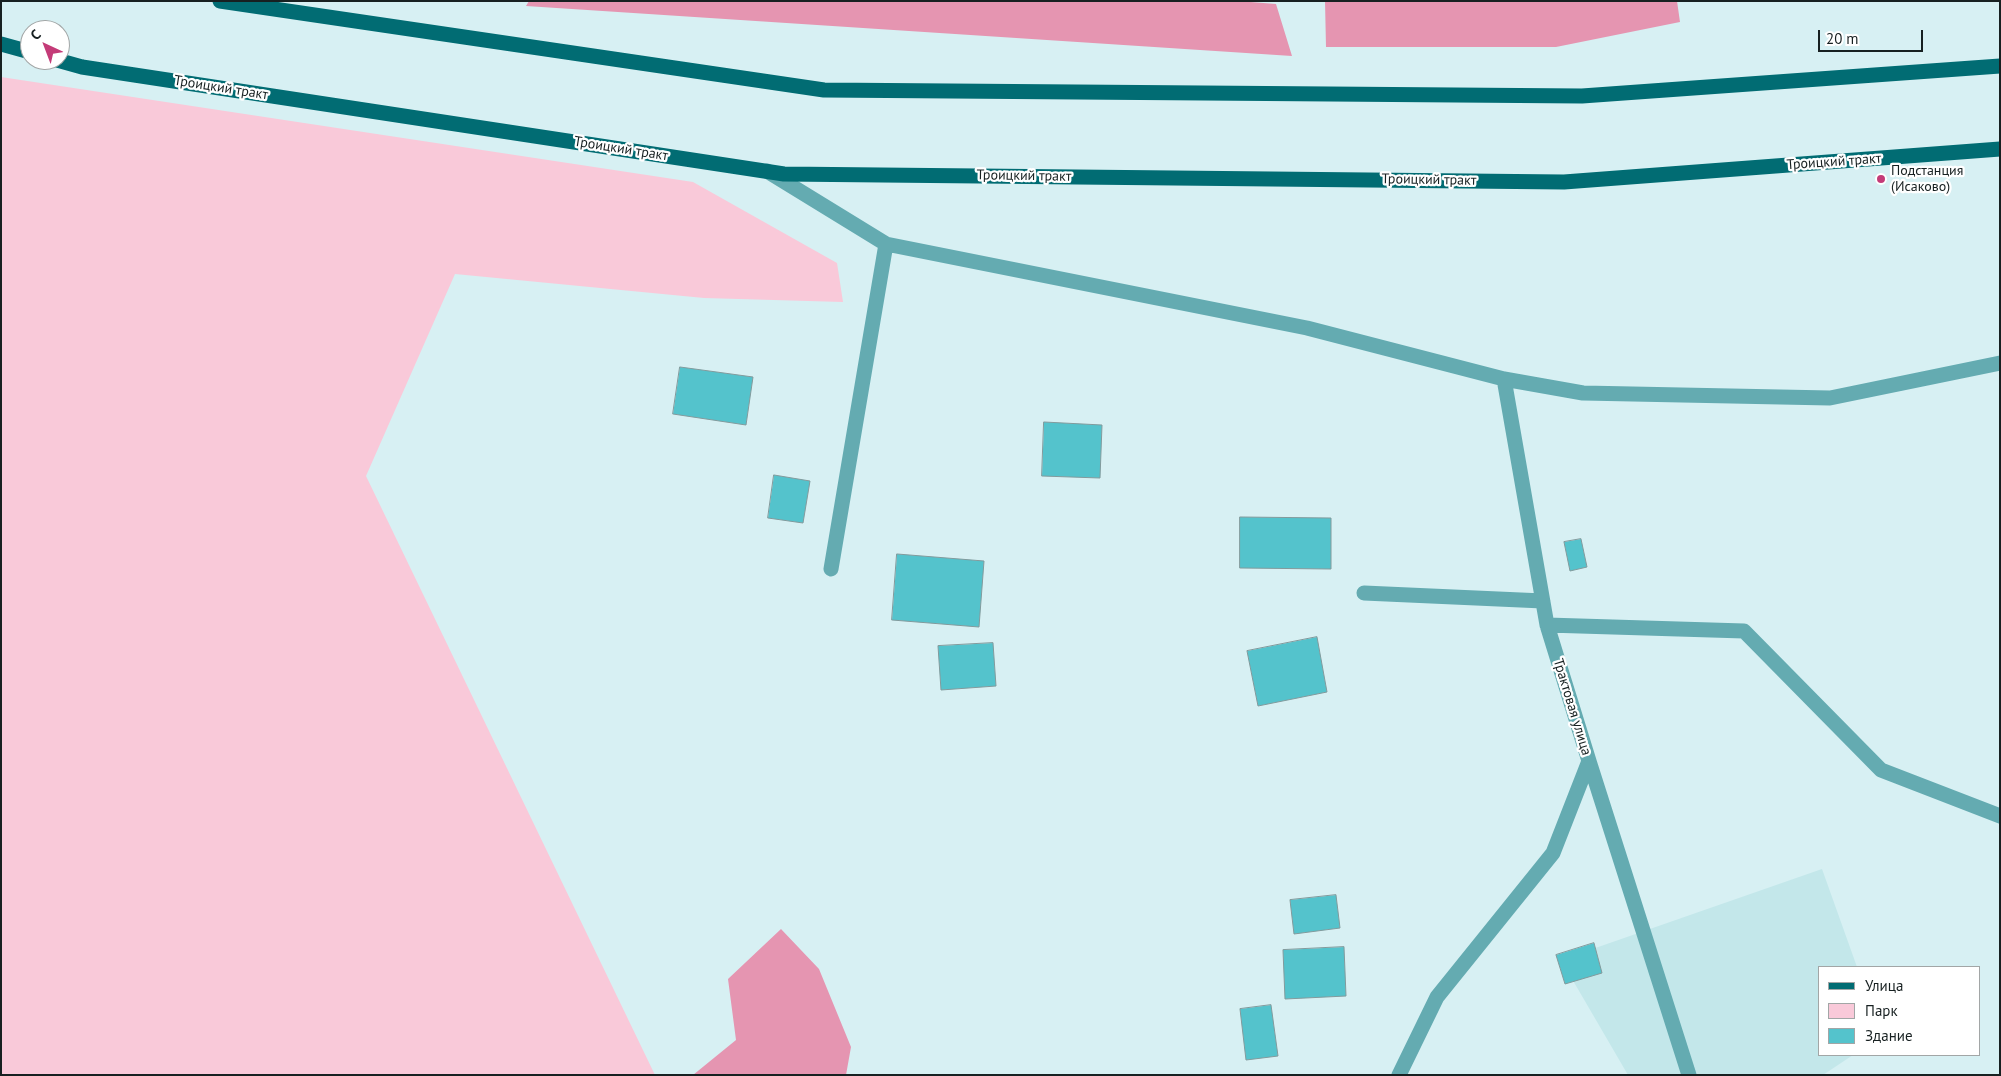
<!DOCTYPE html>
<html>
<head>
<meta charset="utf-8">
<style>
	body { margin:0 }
	#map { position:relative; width:2001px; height:1076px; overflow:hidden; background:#d7f0f3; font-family:"PT Sans",sans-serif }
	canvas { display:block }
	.frame { position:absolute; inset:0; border:2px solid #172021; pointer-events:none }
	.legend { position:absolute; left:1818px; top:966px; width:162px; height:90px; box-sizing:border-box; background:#fff; border:1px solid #a2a6a6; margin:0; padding:6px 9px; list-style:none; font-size:15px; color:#172021 }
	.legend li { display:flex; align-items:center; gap:10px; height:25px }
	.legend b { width:25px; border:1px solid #a2a6a6 }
	.north { position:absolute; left:20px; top:20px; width:50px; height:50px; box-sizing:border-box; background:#fff; border:1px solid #a2a6a6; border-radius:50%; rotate:317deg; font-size:14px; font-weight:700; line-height:20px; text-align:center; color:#172021 }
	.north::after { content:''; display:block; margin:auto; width:18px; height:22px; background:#c43b78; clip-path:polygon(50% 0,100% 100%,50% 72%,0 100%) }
	.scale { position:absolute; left:1818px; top:30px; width:105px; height:22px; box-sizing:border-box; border:2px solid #172021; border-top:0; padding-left:6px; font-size:15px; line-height:18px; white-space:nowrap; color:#172021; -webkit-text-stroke:4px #fff; paint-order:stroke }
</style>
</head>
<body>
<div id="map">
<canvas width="2001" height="1076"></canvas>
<div class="frame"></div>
<ul class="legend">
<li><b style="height:6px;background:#016c73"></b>Улица</li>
<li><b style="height:14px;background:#f9c9d9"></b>Парк</li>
<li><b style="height:14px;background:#54c3cc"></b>Здание</li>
</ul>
<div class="north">С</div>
<div class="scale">20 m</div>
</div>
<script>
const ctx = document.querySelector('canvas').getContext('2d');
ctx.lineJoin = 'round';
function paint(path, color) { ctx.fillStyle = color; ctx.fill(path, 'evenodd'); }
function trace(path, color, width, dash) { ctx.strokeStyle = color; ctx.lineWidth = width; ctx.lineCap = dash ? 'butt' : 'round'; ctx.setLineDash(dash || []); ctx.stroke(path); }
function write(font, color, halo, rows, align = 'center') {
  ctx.font = font + ' "PT Sans",sans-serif'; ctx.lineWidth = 4.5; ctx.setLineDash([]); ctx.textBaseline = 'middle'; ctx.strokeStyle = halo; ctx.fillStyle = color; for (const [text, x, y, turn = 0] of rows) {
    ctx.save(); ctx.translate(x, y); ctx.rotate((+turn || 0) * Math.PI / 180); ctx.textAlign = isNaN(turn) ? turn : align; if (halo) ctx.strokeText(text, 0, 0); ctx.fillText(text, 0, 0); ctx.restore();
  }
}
const built = new Path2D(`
	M1822,869L1857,967H1820V1055H1853L1823,1075H1628L1561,960Z`);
const green = new Path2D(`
	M1,77L693,182L837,263L843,302L704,298L455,274L366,476L655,1075H1Z`);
const forest = new Path2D(`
	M529,1H1238L1276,4L1292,56L526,6Z
	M1325,1H1677L1680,22L1556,47H1326Z
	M781,929L819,969L851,1047L846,1075H693L736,1040L728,979Z`);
const building = new Path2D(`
	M680,367L753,377L746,425L673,414Z
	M1044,422L1102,425L1100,478L1042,476Z
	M774,475L810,481L803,523L768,518Z
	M1240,517L1331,518V569L1240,568Z
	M1581,539L1587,567L1570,571L1564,542Z
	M897,554L984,561L979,627L892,620Z
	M1317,637L1327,692L1258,706L1247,651Z
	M993,643L996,686L941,690L938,646Z
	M1336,895L1340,928L1294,934L1290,900Z
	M1594,943L1602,973L1565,984L1556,955Z
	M1344,947L1346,996L1285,999L1283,950Z
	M1271,1005L1278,1056L1246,1060L1240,1009Z`);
const minor = new Path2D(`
	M767,171L886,244L1307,328L1504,379L1583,393L1830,398L2000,363
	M831,569L886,244
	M1364,593L1543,601
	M1547,625L1744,631L1881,770L2000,816
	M1589,761L1689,1075
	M1399,1075L1437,997L1553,853L1589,761L1547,625L1504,379`);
const major = new Path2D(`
	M220,1L824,90L1582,96L2000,66
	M1,44L30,52
	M57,60L82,67L784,174L1564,182L2000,149`);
const markers = [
	[1881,179,5,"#c43b78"]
];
const streetNames = [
	["Троицкий тракт",221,88,9],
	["Троицкий тракт",621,149,9],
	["Троицкий тракт",1834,162,-4],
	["Троицкий тракт",1024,176,1],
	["Троицкий тракт",1429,180,1],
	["Трактовая улица",1572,707,73]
];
const poiNames = [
	["Подстанция",1891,171],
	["(Исаково)",1891,187]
];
paint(built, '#c3e7ea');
paint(green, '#f9c9d9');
paint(forest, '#e595b1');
paint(building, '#54c3cc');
trace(building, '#829a9c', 1);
trace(minor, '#64abb1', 15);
trace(major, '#016c73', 15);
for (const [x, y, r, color] of markers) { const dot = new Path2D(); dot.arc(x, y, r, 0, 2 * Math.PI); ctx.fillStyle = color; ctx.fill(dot); trace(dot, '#fff', 2); }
write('14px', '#172021', '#fff', streetNames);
write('14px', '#172021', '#fff', poiNames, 'left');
</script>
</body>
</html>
